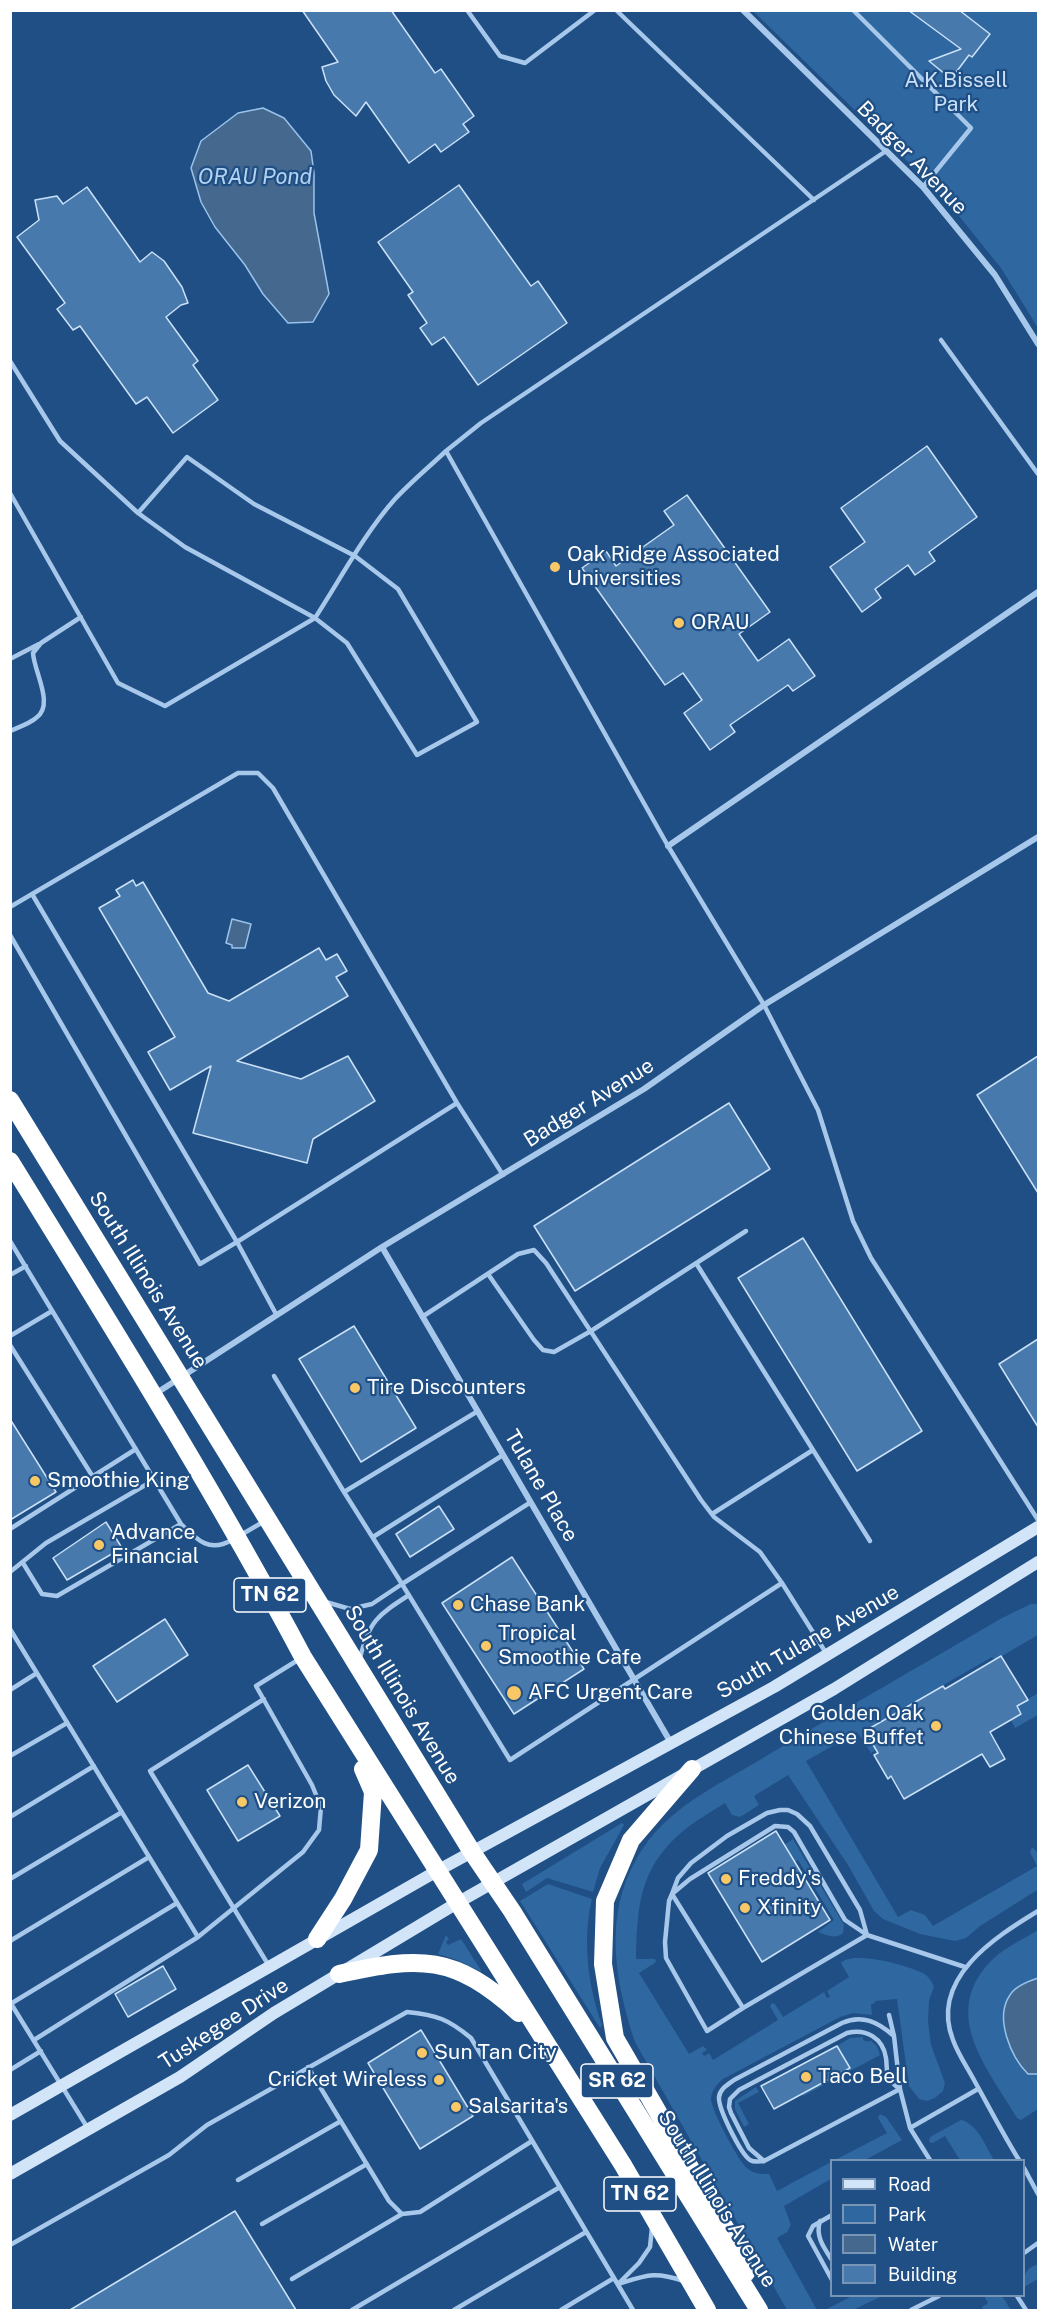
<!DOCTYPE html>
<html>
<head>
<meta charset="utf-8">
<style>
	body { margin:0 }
	#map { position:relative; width:1049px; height:2321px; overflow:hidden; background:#1f4f84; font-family:"Public Sans",sans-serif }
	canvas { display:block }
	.frame { position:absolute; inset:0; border:12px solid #fff; pointer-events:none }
	.legend { position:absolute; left:830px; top:2159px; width:195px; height:138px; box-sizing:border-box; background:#1f4f84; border:2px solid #7995b5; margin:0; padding:8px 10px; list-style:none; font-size:18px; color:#fff }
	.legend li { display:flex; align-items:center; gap:12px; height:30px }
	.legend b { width:30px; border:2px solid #7995b5 }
</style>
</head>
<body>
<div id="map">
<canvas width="1049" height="2321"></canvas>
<div class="frame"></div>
<ul class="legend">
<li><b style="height:8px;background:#d2e4f7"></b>Road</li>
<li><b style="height:16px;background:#2f67a1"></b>Park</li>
<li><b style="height:16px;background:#44688e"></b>Water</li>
<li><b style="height:16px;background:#4779ad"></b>Building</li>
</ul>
</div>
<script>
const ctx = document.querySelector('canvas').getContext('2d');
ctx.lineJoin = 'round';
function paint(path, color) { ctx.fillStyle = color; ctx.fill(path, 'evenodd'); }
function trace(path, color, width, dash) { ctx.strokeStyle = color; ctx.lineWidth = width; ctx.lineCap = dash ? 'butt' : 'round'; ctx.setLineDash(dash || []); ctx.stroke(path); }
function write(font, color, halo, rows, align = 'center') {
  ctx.font = font + ' "Public Sans",sans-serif'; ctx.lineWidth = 4.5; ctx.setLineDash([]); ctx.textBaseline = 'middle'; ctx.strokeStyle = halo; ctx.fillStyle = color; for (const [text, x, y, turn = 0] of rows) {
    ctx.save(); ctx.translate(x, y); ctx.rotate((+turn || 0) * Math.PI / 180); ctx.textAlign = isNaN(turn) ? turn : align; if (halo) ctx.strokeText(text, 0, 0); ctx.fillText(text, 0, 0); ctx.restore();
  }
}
const green = new Path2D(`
	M753,11H1038V328L1001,268L942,195Z
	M1031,1604H1038V1635L995,1660L992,1657L865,1730L876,1750L871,1753L857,1732L806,1761L898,1917L911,1910L925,1915L933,1926L1037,1866L1030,1852L1032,1847L1038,1853L1037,1890L980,1926L966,1938L955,1941L920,1934L883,1919L874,1911L848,1865L788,1775L754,1796L759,1805L740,1817L732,1815L725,1803C711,1812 695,1821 682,1832C639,1868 637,1908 636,1959H655L656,1962L639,1973L689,2054L703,2046L707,2050L702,2053L704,2056L709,2053L713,2060L778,2020L770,2006L772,2003L775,2004L783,2017L824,1992L827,1998L830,1997L827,1991L849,1977L841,1963C852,1950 912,1966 926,1975C930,1979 932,1982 934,1987L929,2000L928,2022L931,2045L945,2083L943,2091L935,2098L927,2101L919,2099L909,2086L897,1999L875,2001V2003L871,2004L872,2015L853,2013L840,2017L723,2079C717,2084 712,2090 711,2098C710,2108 739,2162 747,2168C753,2174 761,2174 769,2174L777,2191L831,2162V2179L784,2206L791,2225L787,2232L777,2238L817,2310H787L635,2042C615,1982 603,1916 637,1858C665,1808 717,1786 763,1758C842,1710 922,1665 1002,1618Z
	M1038,1693V1715L1015,1728L1011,1720L1021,1714L1017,1706Z
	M622,1823L624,1825L600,1868L593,1892L547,1878L526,1892L522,1884Z
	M793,1839L810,1868L808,1869L810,1874L813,1873L844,1925L843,1933C835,1940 827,1935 818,1932L834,1920L798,1860L795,1862L784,1845Z
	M548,1884L592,1899C582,1940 588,1986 602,2025L600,2028L520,1901Z
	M1038,1930V2109L1021,2120L1017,2118C989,2070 941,2017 988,1964C1001,1949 1022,1940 1038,1930Z
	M446,1935L449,1939L446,1942L448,1945L461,1939L482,1972L457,1960L438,1954Z
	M863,2037V2040L869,2042L870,2040L877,2046L880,2055L803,2096L802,2094L849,2069L837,2046L850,2038Z
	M756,2087L759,2092L738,2103L749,2124L744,2127L735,2109V2101Z
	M880,2114L886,2117L902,2140L865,2160H835L887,2133L878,2118Z
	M961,2120C977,2123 986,2147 994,2160H960L945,2136L933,2143L929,2142L930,2137Z
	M1038,2264V2279L1024,2287C1023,2275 1026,2268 1038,2264Z
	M852,2296H882L853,2310H825Z
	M984,2296H1002L1011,2310H983L982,2307L988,2303Z`);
const water = new Path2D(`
	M263,108L284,118L311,151L314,173V213L329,294L313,322L288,323L263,294L245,265L215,227L201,202L191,168L201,141L238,113Z
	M232,919L251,924L245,948H232V945L226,943Z
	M1038,1978V2074H1028C1011,2057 994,2018 1010,1995C1015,1986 1029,1981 1038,1978Z`);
const building = new Path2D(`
	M302,10H391L435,73L441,69L474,116L463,124L469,132L441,152L435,144L409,163L366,102L356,116L334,95L326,81L322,67L338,62Z
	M908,10H959L990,34L972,57L969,55L951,79L929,61L961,49Z
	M459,185L531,286L538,281L567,323L478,385L444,337L432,345L420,328L427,323L408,295L413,292L378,242Z
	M87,187L140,262L152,252L164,261L182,287L188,303L181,305L166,317L198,361L193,365L218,400L173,433L147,397L136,404L80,326L73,330L57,309L65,303L17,237L39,220L35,200L57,196L63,204Z
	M927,446L977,517L929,552L935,561L915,575L908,565L875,589L881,598L862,612L830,567L865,542L841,508Z
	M687,495L770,612L739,634L758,661L789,639L815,676L793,691L788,685L730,725L735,732L710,750L684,713L702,700L683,673L665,685L582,568L606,551L616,566L674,525L664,511Z
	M133,880L136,886L143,882L208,993L229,1001L319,948L326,960L337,954L347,971L336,977L348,996L237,1061L301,1079L348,1056L375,1101L313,1139L307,1163L193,1133L211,1066L170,1090L148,1052L175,1037L99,908L120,896L116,890Z
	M1038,1056V1193L977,1095Z
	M729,1103L770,1169L575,1291L534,1226Z
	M803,1238L922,1431L857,1471L738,1278Z
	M354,1326L416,1428L361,1462L299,1359Z
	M1038,1339V1427L999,1364Z
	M10,1419L56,1492L10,1520Z
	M439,1506L454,1529L410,1557L396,1534Z
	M106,1522L122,1548L67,1580L53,1558Z
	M512,1557L584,1669L514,1714L442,1603Z
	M165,1619L188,1655L117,1702L93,1666Z
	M1001,1656L1028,1700L1017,1706L1021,1714L990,1732L1005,1759L990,1767L982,1754L904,1799L891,1776L888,1779L874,1755L878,1753L865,1731L943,1686L945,1689Z
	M248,1765L280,1816L238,1841L207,1790Z
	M776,1831L830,1920L762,1962L708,1873Z
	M163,1966L176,1989L128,2017L115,1994Z
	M421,2030L473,2116L420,2149L368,2063Z
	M837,2046L850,2068L774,2109L761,2086Z
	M235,2211L296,2310H70Z`);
const lane = new Path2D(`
	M467,10L500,56L525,63L595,10
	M616,10L814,200
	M853,10L971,128L923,187
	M886,151L481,423L446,451L668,846L764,1005L818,1110L853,1221L871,1258L1038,1520
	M941,340L1038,474
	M10,361L60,441L138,513L185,547L315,618L165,706L118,683L10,493
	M138,513L187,457L254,504L355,556L398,589L477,722L417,755L347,643L315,618C341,578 364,534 395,499C411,482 429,467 446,451
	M10,659L39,644
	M10,731C19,727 29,724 36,718C55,705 34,672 33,653L41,643L81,617
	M10,907L238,773H258L273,788L457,1103
	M10,935L200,1264L237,1242L32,894
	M10,1241L181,1524C197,1540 209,1553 232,1540
	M696,1263L870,1541
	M488,1274L534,1340L543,1350L554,1352L591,1331L746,1231
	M10,1275L26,1266
	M276,1314L237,1242L457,1103L503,1175
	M422,1317L518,1254L534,1250L546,1263L701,1500L714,1517L760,1552L782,1583
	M10,1336L52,1311
	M10,1345L93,1477
	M274,1376L344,1492L478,1411
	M344,1492L402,1584L531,1502
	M712,1514L813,1450
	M10,1529L136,1449
	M239,1536L263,1522
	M373,1537L503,1455
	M23,1563L42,1594L57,1596L181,1524
	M10,1572L46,1543L154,1480
	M326,1602L350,1609L372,1604L402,1584L510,1760L782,1583L826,1653
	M10,1629L198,1937
	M360,1658C369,1621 378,1615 409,1595
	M10,1690L37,1673
	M264,1699L150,1771L269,1966
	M10,1756L67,1723
	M10,1817L94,1766
	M10,1879L122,1812
	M10,1941L149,1857
	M10,2002L87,2127
	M12,2003L177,1903
	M743,2008L707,2031L666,1958L665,1942L669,1901L672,1894L690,1879L775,1826L788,1827L794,1832L845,1920L867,1935L743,2008L672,1894L678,1878L691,1863L727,1836L767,1813L780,1810H788L797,1814L810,1826L860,1910L867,1935L965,1967
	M889,2015L894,2036
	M34,2040L198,1937L303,1852L319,1830L321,1807L312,1785L256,1686L298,1660
	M308,2067L389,2201L402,2214L420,2212L532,2141
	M10,2070L41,2051
	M900,2089L764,2161C759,2161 755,2163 750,2160C741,2154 718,2109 719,2097C720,2089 727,2085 734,2080L842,2023C862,2014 878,2022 894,2036L900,2089L910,2128
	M930,2160L910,2128L978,2089
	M1019,2160C1003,2134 989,2107 974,2080C967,2067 958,2054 953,2040C929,1979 995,1937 1038,1911
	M764,2161L749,2148L731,2113L729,2107L730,2099L739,2090L847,2033C866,2028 883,2038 886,2058C887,2064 886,2073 889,2078C891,2082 896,2086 899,2089
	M1024,2168L1038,2194
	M238,2180L341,2121
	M832,2215L813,2226L808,2236L832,2280
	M820,2221C815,2236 824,2248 832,2260
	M262,2224L367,2164
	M652,2227L650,2247L639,2263L618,2284C647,2275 654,2271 684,2281
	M10,2245L169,2155L207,2125L407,2012C437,2015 448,2019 471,2038L633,2310
	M1024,2253L1038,2243
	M292,2279L402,2214
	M1017,2296L1026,2310
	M352,2310L560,2187
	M454,2310L586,2232
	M561,2310L614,2278
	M911,2310L939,2296`);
const street = new Path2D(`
	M743,10L923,187L995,275L1038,344
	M668,846L1038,592
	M382,1247L671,1743
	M155,1394L382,1247L644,1089L764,1005L1038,837`);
const secondary = new Path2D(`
	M10,2115L437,1871L774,1687L1038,1527
	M10,2174L180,2077L274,2013L457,1903L834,1689L1038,1562`);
const highway = new Path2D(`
	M10,1100L472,1852L512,1911L759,2310
	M10,1161C111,1325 213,1488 303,1657L623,2165L707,2310
	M692,1769L631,1840L605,1901L603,1964L615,2038L735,2245L746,2273
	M317,1939L343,1899L369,1850L373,1792L363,1769
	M339,1974C420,1956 454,1954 519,2013`);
const markers = [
	[555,567,6,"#f8c866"],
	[679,623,6,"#f8c866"],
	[355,1388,6,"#f8c866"],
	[35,1481,6,"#f8c866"],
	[99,1545,6,"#f8c866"],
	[458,1605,6,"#f8c866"],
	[486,1646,6,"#f8c866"],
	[514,1693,8,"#f8c866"],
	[936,1726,6,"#f8c866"],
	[242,1802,6,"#f8c866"],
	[726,1879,6,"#f8c866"],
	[745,1908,6,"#f8c866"],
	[422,2053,6,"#f8c866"],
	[806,2077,6,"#f8c866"],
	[439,2080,6,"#f8c866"],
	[456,2107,6,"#f8c866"]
];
const shields = [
	[270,1595,72],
	[617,2081,72],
	[640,2194,72]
];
const shieldNames = [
	["TN 62",270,1595],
	["SR 62",617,2081],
	["TN 62",640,2194]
];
const parkNames = [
	["A.K.Bissell",956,81],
	["Park",956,105]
];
const streetNames = [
	["Badger Avenue",912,158,46],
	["Badger Avenue",589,1103,-32],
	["South Illinois Avenue",148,1280,58],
	["Tulane Place",541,1486,60],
	["South Tulane Avenue",808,1642,-30],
	["South Illinois Avenue",402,1695,59],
	["Tuskegee Drive",224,2024,-33],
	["South Illinois Avenue",717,2199,58]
];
const poiNames = [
	["Oak Ridge Associated",567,555],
	["Universities",567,579],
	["ORAU",691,623],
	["Tire Discounters",367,1388],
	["Smoothie King",47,1481],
	["Advance",111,1533],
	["Financial",111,1557],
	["Chase Bank",470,1605],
	["Tropical",498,1634],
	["Smoothie Cafe",498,1658],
	["AFC Urgent Care",528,1693],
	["Golden Oak",924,1714,"right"],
	["Chinese Buffet",924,1738,"right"],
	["Verizon",254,1802],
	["Freddy's",738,1879],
	["Xfinity",757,1908],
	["Sun Tan City",434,2053],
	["Taco Bell",818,2077],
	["Cricket Wireless",427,2080,"right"],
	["Salsarita's",468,2107]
];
const waterNames = [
	["ORAU Pond",255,177]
];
paint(green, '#2f67a1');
paint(water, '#44688e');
trace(water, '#9ac3eb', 1.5);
paint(building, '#4779ad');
trace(building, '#cbe1f7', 1.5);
trace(lane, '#a7c8ea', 4.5);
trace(street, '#a7c8ea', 6);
trace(secondary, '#d2e4f7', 12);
trace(highway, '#fff', 18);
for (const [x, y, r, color] of markers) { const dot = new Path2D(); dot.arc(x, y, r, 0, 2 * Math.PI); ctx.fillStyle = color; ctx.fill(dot); trace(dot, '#1f4f84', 2); }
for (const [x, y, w] of shields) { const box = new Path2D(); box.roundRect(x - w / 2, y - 17, w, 34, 4.5); ctx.fillStyle = '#1f4f84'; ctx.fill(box); trace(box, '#fff', 1.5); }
write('bold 20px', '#fff', null, shieldNames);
write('21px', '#cbe1f7', '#1f4f84', parkNames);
write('21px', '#fff', '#1f4f84', streetNames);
write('21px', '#fff', '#1f4f84', poiNames, 'left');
write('italic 22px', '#b2d2f1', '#1f4f84', waterNames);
</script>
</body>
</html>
